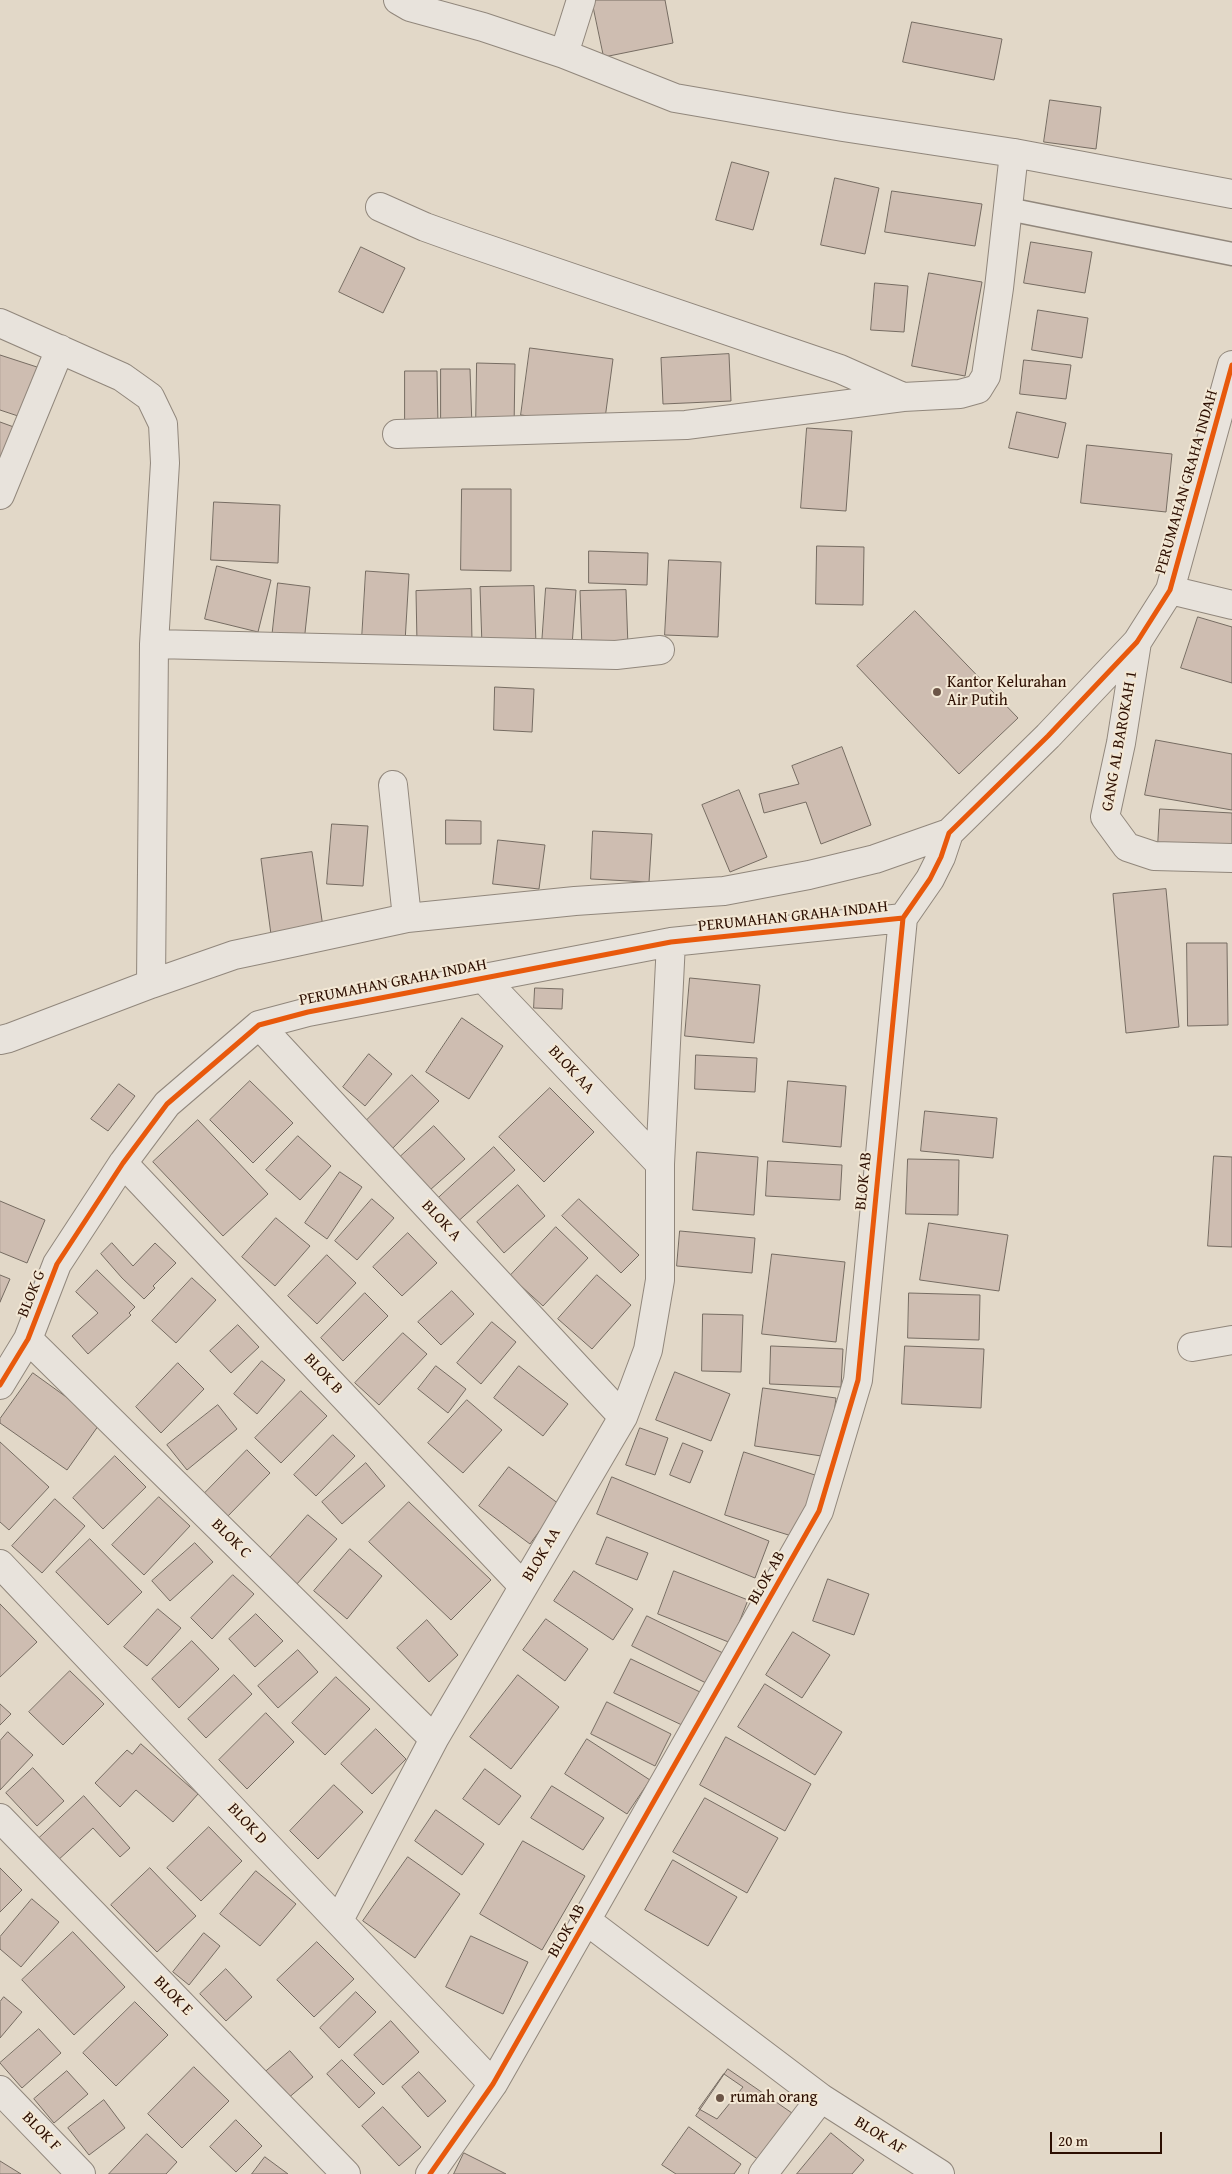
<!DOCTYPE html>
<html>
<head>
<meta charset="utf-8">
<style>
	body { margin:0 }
	#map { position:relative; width:1232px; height:2174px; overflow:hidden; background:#e2d8c8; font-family:"Gentium Book Plus",serif }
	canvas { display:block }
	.scale { position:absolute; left:1050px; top:2132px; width:112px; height:22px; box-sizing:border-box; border:2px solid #2c0e01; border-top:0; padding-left:6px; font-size:15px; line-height:18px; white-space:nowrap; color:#2c0e01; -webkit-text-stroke:4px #f3e8d5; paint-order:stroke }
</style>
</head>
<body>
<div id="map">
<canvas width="1232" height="2174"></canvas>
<div class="scale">20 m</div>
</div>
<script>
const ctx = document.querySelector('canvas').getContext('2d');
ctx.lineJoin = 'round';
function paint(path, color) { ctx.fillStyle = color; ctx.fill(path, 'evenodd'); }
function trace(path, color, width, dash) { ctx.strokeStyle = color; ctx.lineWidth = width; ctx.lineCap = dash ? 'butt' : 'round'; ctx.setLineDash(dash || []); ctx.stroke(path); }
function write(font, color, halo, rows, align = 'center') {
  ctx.font = font + ' "Gentium Book Plus",serif'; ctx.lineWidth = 4; ctx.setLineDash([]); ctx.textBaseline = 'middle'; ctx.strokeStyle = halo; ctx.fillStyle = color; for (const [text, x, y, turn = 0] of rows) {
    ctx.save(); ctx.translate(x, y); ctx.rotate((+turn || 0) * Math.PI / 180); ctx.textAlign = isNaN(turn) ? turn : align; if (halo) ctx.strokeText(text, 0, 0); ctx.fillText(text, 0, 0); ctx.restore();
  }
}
const building = new Path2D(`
	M592,0H665L673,43L604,57Z
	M912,22L1002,39L994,80L903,62Z
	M1050,100L1101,107L1096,149L1044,142Z
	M732,162L769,172L753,230L716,220Z
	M835,178L879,188L865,254L821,245Z
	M892,191L982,204L975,246L885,232Z
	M1031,242L1092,252L1085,293L1024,283Z
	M361,247L405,268L383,313L339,292Z
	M929,273L982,282L965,376L912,366Z
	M875,283L908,286L904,332L871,330Z
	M1038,310L1088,318L1082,358L1032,350Z
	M530,348L613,359L604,426L521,415Z
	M729,354L731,401L663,404L661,358Z
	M0,355L40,368L24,418L0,410Z
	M1024,360L1071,365L1066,399L1020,394Z
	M477,363L515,364L514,429L476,428Z
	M441,369H470L472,427H441Z
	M405,371H437L438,426H405Z
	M1017,412L1066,423L1058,458L1009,448Z
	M0,422L22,430L0,485Z
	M807,428L852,431L846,511L801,508Z
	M1087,445L1172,454L1166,512L1081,503Z
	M462,489H511V571L461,570Z
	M214,502L280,505L278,563L211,560Z
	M817,546L864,547L863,605L816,604Z
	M589,551L648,553L647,585L589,583Z
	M669,560L721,562L718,637L665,635Z
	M217,566L271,580L258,632L205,619Z
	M366,571L409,574L405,642L362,639Z
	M278,583L310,587L304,642L272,638Z
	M534,586L536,644L482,646L480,587Z
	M546,588L576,590L572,646L542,644Z
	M471,589L472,642L417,643L416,591Z
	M626,590L628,647L582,649L580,591Z
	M915,611L1018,718L959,774L857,666Z
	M1198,617L1232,627V683L1181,668Z
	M495,687L534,689L532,732L494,730Z
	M1156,740L1232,754V810L1145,795Z
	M842,747L871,825L821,844L806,802L764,813L759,794L799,784L792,766Z
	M739,790L767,857L730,872L702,805Z
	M1160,809L1232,813V852L1158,847Z
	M446,820L481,821V844H446Z
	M332,824L368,826L363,886L327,884Z
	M593,831L652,834L649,882L591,879Z
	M498,840L545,845L539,889L493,884Z
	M312,852L324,934L272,942L261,859Z
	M1166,889L1179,1027L1126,1033L1113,894Z
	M1187,943H1227L1228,1025L1188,1026Z
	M690,978L760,985L754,1043L685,1036Z
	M535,988L563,989L562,1009L534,1008Z
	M462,1018L503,1046L469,1099L426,1072Z
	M369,1054L392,1074L365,1106L343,1087Z
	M696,1055L757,1058L755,1092L695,1089Z
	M412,1075L439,1101L388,1153L361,1126Z
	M250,1081L293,1123L253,1163L210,1120Z
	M788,1081L846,1086L841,1147L783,1142Z
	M119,1084L135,1096L108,1131L91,1119Z
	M550,1088L594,1132L544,1182L499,1137Z
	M925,1111L997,1118L993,1158L921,1151Z
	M198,1120L268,1194L223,1236L153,1162Z
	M434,1126L465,1159L430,1190L400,1157Z
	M298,1136L331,1166L300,1200L266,1170Z
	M494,1147L515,1170L454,1225L434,1202Z
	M697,1152L758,1157L754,1215L693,1210Z
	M1214,1156L1232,1157V1247L1208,1246Z
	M908,1159L959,1160L958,1215L906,1214Z
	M768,1161L842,1165L840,1200L766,1196Z
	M340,1172L362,1187L327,1239L305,1223Z
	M518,1185L545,1216L504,1253L477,1222Z
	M372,1199L394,1218L357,1260L335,1241Z
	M579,1199L639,1255L621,1273L562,1216Z
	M0,1201L45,1220L27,1263L0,1252Z
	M276,1218L310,1246L275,1286L242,1257Z
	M929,1223L1008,1235L999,1291L920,1280Z
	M556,1227L588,1258L543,1306L510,1276Z
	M680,1231L755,1238L752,1273L677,1266Z
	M408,1233L437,1263L402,1296L373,1267Z
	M112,1243L133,1266L155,1243L176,1263L153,1286L155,1288L144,1299L122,1278L101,1254Z
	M772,1254L845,1262L836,1342L762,1334Z
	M327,1255L356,1283L317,1324L288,1296Z
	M97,1270L135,1307L129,1313L131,1315L88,1354L72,1336L98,1313L76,1292Z
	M0,1275L10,1279L0,1302Z
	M597,1275L631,1305L592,1349L558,1319Z
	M192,1278L216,1300L176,1343L152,1321Z
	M452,1291L474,1314L441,1345L418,1322Z
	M365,1293L388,1316L343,1361L321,1338Z
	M909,1293L980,1295L979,1340L908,1338Z
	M703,1314L743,1315L741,1372L702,1371Z
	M492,1322L516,1342L481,1384L457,1363Z
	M238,1325L259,1347L231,1373L210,1351Z
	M403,1333L427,1354L379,1405L355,1383Z
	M771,1346L843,1349L841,1387L770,1384Z
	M905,1346L984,1349L981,1408L902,1404Z
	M262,1361L285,1380L257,1414L234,1394Z
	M178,1363L204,1389L161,1433L136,1407Z
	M436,1366L466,1389L448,1413L418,1389Z
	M519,1366L568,1404L543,1436L494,1398Z
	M675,1372L730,1394L711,1441L656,1420Z
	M33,1373L101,1422L67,1470L0,1423V1419Z
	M763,1388L836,1398L828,1457L755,1446Z
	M301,1391L327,1416L281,1463L255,1438Z
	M467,1400L502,1430L463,1473L428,1443Z
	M218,1405L237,1429L187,1470L167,1445Z
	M640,1428L668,1438L655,1475L626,1465Z
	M333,1435L355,1456L316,1496L294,1475Z
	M0,1442L49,1487L9,1530L0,1522Z
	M683,1443L703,1451L690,1483L670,1475Z
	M247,1450L270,1473L227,1517L203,1495Z
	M744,1452L818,1476L798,1538L725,1515Z
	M115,1456L146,1487L103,1529L73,1498Z
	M366,1463L385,1486L342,1524L322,1502Z
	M509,1467L559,1504L530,1544L479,1506Z
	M612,1477L769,1541L755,1578L597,1514Z
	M159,1497L190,1526L144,1575L112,1545Z
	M55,1499L85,1526L42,1573L12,1546Z
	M409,1502L491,1580L451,1620L369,1542Z
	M308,1515L337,1539L296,1585L268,1560Z
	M607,1537L648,1553L637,1580L596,1564Z
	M90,1539L142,1592L108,1625L56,1572Z
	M195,1543L213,1562L170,1601L152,1581Z
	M350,1549L382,1576L347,1619L314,1591Z
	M574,1571L633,1609L613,1640L554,1601Z
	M674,1571L748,1600L731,1643L658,1614Z
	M233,1575L254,1594L212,1639L191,1618Z
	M828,1579L869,1594L854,1635L813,1621Z
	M0,1604L37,1642L0,1677Z
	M158,1609L181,1628L147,1666L124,1647Z
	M256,1614L283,1641L255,1667L229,1639Z
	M647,1616L725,1654L710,1685L632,1646Z
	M546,1619L588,1649L565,1681L523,1650Z
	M427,1620L458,1655L429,1682L397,1648Z
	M793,1632L830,1655L802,1698L766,1675Z
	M192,1641L219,1669L179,1708L152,1679Z
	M298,1650L318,1672L278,1708L258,1686Z
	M631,1659L700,1692L684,1726L614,1693Z
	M70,1671L104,1704L63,1745L29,1712Z
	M234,1675L252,1694L206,1738L188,1719Z
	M518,1675L559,1707L511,1769L470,1737Z
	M336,1677L370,1709L325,1755L292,1723Z
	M765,1684L842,1732L815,1775L738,1727Z
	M607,1702L671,1734L655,1766L591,1734Z
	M0,1704L11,1714L0,1725Z
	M266,1713L294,1742L247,1789L219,1760Z
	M376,1729L406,1759L372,1794L341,1764Z
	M8,1732L33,1755L0,1790V1741Z
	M726,1737L811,1784L785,1831L700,1785Z
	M587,1739L650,1780L627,1814L565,1774Z
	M141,1744L198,1794L173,1822L136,1790L120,1807L95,1783L127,1750L132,1754Z
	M33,1768L64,1801L37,1826L6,1793Z
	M485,1769L521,1796L499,1825L463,1799Z
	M334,1785L363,1812L318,1859L290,1831Z
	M552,1786L604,1818L583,1850L531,1818Z
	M84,1796L130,1848L120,1857L93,1828L56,1862L36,1841Z
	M705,1798L778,1838L747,1893L673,1852Z
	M436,1810L484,1844L462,1875L415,1841Z
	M209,1827L242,1861L201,1901L167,1868Z
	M523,1841L585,1876L542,1950L480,1914Z
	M408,1857L460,1894L415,1958L363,1921Z
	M673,1860L737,1897L708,1946L645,1910Z
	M0,1868L22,1890L0,1912Z
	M150,1868L196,1916L157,1952L111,1905Z
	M256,1871L296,1904L260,1946L220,1914Z
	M32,1899L59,1922L21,1967L0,1949V1937Z
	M73,1932L125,1987L74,2035L22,1980Z
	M204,1933L220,1946L189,1985L173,1972Z
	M471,1936L528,1962L503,2014L446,1987Z
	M317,1942L354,1979L314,2017L277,1980Z
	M226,1969L252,1997L226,2021L200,1994Z
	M356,1992L376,2012L339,2048L320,2028Z
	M4,1997L22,2012L0,2038V2002Z
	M135,2002L168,2035L116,2086L83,2053Z
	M391,2021L419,2052L383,2085L354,2055Z
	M39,2029L61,2053L22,2088L0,2063Z
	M290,2051L313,2077L280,2105L257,2079Z
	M342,2060L375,2093L359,2108L327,2074Z
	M194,2067L229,2101L182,2148L148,2114Z
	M728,2069L792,2113L759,2160L696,2116Z
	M67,2071L88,2094L54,2123L34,2099Z
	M419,2072L446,2101L428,2117L402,2087Z
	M724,2074L743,2087L717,2119L699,2109Z
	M104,2100L125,2128L89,2155L68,2128Z
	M383,2107L421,2147L399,2166L362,2126Z
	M236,2120L262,2146L236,2172L210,2147Z
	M689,2127L741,2164L734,2174H676L662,2165Z
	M831,2133L864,2160L852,2174H797Z
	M147,2134L177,2162L166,2174H109Z
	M464,2153L506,2174H454Z
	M265,2157L288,2174H252Z
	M0,2161L21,2174H0Z`);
const service = new Path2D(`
	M1008,209L1232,254`);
const minor = new Path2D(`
	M398,0L410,7L483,27L564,54L675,98L843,127L1014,153L1232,194
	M564,54L581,0
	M380,207L425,227L464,241L840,369L903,397
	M0,323L122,377L150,397L163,424L165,463L154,644L151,984
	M397,434L686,425L903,397L960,394L978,389L986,376L999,288L1014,153
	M0,495L60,349
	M1170,590L1232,605
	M1137,642L1121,743L1105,817L1127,847L1154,856L1232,858
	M154,644L616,655L660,650
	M393,785L407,918
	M482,977L660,1164
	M259,1025L623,1417
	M0,1040L9,1038L151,984L234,955L291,943L407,918L575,901L724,891L809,875L875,859L949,833
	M123,1163L523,1586
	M28,1339L434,1739
	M1192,1347L1232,1340
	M0,1385L28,1339L57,1264L123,1163L167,1104L259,1025L308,1012L671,942L903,918L930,879L941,857L949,833L1048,736L1137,642L1170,590L1232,365
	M0,1564L493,2084
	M0,1818L346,2174
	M339,1920L434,1739L623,1417L648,1350L660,1280V1164L671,942
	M587,1921L821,2098L940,2174
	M0,2090L81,2174
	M430,2174L493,2084L819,1511L858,1380L903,918
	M763,2174L821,2098`);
const cycleway = new Path2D(`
	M0,1385L28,1339L57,1264L123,1163L167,1104L259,1025L308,1012L671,942L903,918L930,879L941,857L949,833L1048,736L1137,642L1170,590L1232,365
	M430,2174L493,2084L819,1511L858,1380L903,918`);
const markers = [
	[937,692,5,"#6c5547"],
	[720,2098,5,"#6c5547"]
];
const streetNames = [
	["PERUMAHAN GRAHA INDAH",1187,482,-74],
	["GANG AL BAROKAH 1",1120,741,-80],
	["PERUMAHAN GRAHA INDAH",793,917,-6],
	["PERUMAHAN GRAHA INDAH",393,983,-11],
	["BLOK AA",571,1070,47],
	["BLOK AB",864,1181,-84],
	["BLOK A",441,1221,47],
	["BLOK G",32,1294,-68],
	["BLOK B",323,1374,47],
	["BLOK C",231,1539,45],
	["BLOK AA",542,1555,-59],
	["BLOK AB",767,1578,-60],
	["BLOK D",247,1824,47],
	["BLOK AB",567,1931,-60],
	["BLOK E",173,1996,46],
	["BLOK F",41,2132,46],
	["BLOK AF",880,2136,32]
];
const poiNames = [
	["Kantor Kelurahan",947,683],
	["Air Putih",947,701],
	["rumah orang",730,2098]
];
paint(building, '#cebdb1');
trace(building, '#766c62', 1);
trace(service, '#91877c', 25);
trace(minor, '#91877c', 30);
trace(service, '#e8e3dc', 22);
trace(minor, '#e8e3dc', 28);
trace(cycleway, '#e8590c', 5);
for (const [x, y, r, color] of markers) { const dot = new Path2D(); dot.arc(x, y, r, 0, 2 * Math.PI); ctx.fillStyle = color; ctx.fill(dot); trace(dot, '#f3e8d5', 2); }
write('16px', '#2c0e01', '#f3e8d5', streetNames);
write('16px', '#2c0e01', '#f3e8d5', poiNames, 'left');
</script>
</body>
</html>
